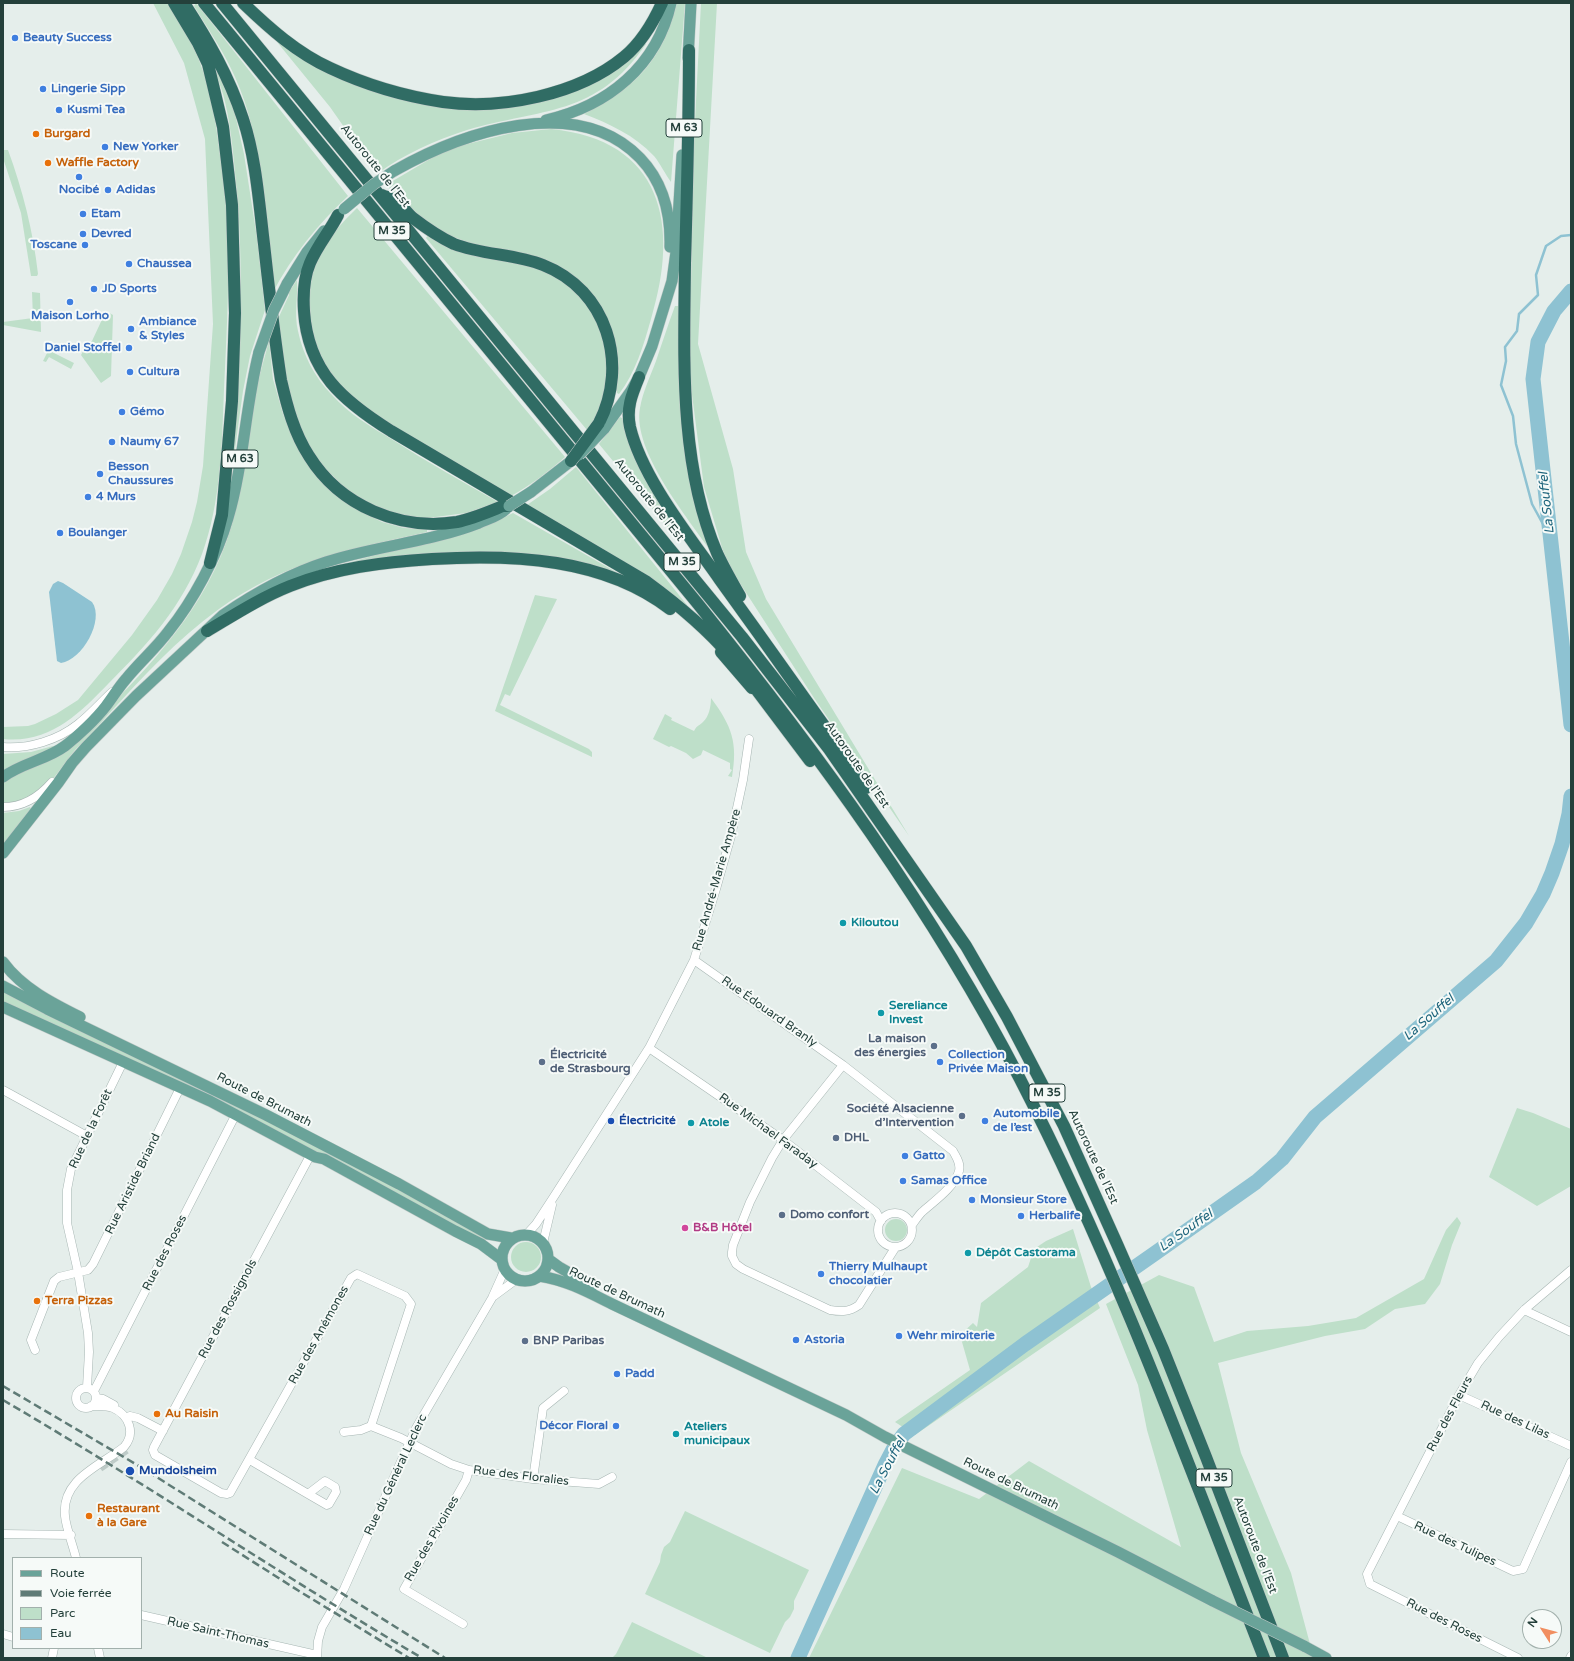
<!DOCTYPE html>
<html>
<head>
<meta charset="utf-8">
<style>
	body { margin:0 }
	#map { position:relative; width:1574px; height:1661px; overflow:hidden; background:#e5eeeb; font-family:"Varela Round",sans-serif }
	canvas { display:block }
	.frame { position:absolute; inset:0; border:4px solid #24403b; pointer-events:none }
	.legend { position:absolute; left:12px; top:1557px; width:130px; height:92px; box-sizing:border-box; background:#f6faf8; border:1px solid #a2b0ac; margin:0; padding:5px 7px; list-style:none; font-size:12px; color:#24403b }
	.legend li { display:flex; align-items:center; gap:8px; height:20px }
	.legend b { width:20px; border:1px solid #a2b0ac }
	.north { position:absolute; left:1522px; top:1609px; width:40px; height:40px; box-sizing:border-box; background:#f6faf8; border:1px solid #a2b0ac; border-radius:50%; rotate:306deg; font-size:11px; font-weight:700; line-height:16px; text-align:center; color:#24403b }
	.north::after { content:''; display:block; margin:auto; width:14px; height:18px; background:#f18e60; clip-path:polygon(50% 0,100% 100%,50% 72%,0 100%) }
</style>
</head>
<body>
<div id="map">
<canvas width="1574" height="1661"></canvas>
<div class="frame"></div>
<ul class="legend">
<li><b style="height:5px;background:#6aa399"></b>Route</li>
<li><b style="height:5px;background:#5f7b76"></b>Voie ferrée</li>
<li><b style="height:11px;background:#bedfc9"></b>Parc</li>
<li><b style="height:11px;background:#8ec2d2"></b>Eau</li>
</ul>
<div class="north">N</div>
</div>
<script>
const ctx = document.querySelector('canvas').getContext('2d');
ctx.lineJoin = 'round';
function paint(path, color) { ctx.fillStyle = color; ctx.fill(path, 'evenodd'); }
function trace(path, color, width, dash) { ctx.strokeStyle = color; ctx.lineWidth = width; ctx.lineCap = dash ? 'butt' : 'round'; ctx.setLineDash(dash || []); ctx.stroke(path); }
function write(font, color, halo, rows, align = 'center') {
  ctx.font = font + ' "Varela Round",sans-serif'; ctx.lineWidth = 4; ctx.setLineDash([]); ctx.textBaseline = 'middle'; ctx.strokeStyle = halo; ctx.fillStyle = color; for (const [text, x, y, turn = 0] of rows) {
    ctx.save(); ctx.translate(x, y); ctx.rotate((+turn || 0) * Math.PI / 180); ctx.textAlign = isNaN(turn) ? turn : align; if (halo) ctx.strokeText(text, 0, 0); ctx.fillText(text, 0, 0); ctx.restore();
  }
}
const green = new Path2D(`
	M153,3H168C175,15 184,27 190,39C197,54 204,72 208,87C214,109 217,132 220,155C222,173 226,191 227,210C230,269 227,330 224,389C222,444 221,502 202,554C182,607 148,644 108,684C79,714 49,744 3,739V727L28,726L35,724L56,714L78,700L132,635L157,600L172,574L181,554L192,522L197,502L203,466L213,324L205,139L184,63Z
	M196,3L348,196C318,224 292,256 273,292C266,223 264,141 235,77C224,52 208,29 194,6Z
	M677,3H685L671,182C665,174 660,163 654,156C634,135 610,124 584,114C636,87 662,61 677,3Z
	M701,3H717L698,344L733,469L746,552L766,599L909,836L814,698L734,574L723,551L704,487L691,387L690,336L694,140Z
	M264,26L305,58L435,107L582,88L645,43L646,44C596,117 542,108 467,130C436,140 404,154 377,174L330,107Z
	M219,72L233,105L244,154L257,238L265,310L250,356L243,391L231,478C239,383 245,288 237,193C234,163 232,131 225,102C223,92 219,83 216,73Z
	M551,129C663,140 680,225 651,319C644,344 635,374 619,394L617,393V357L579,282L448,235L427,224L395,195L386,185L447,149L512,133Z
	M3,150H8C23,191 33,231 38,274L37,276H31L21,213L3,158Z
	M357,208L565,457C549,471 531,485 511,496C480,478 450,460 419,442C391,425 360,408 338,383C320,363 311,335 310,308C307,265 327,237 357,208Z
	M428,235L545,271L571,287L593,313L606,346L609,384L595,418L587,430L426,238Z
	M297,280C298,297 294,314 298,331C303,355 315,378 332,395C349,414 371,427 393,440C427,462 463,482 498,502L466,513L428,518L398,516L353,496L311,454L289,401L277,321L289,295V292Z
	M32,292L40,293L41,332L3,325V322L33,318Z
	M675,306H679V362L682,411L712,553C688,518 632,451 640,408C643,391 650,377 656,361C662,343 668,325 675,306Z
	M106,311L113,315L111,376L101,383L81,355L86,346L92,341Z
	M269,341L273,379L283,414L294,441L351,506L382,522L404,528L427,529V532C350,549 284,562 219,609C177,639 141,679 106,717C96,729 85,739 75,750C64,763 55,779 42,790C31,799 16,802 3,804V781C24,770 47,760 67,748C79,740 95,720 106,710C163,653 216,593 235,513C245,472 248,429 257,388C260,372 265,356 269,341Z
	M52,352L74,363L71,369L49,357L46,362L43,361L47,353Z
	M620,417L622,418L683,536L678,540L599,444Z
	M576,467L687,605V607L527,505L550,489Z
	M513,513L623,576L528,554L337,566C364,558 390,551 417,544C451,536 483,529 513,513Z
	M535,595L557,599L510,696L505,694L500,705L589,749L592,752V757L495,711Z
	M711,698C732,726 738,743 732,777L728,776L732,770L730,769V763L703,750L701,755L693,759L686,753L671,746L669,747L653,739L665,714L672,718L671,720L694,731C698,724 698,727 703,722C709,717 711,706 711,698Z
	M53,746L54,748L3,771V754L31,752Z
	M30,807L32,811L3,848V813L19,811Z
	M3,990L251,1111L488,1237L485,1242L3,1003Z
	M1517,1108L1533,1113L1571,1129V1186L1537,1206L1489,1177Z
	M1457,1217L1461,1223L1452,1245L1440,1284L1425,1304L1395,1309L1365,1329L1325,1336L1218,1363L1241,1453L1291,1573L1310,1644L1316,1658H809L902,1468L979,1499L1029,1461L1181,1547L1147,1430L1138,1385L1106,1304L1159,1275L1194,1287L1214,1342L1247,1331L1308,1326L1356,1318L1424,1279L1446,1230Z
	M885 1230a11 11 0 1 1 22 0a11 11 0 1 1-22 0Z
	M1073,1229L1091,1287L1100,1308L915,1435L895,1422L970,1370L960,1335L973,1323L977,1327L981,1303L1028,1267L1034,1249L1046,1241Z
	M511 1257a15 15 0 1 1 30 0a15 15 0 1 1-30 0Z
	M685,1511L809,1570L794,1601V1609L790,1617L785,1622L770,1653L645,1594L660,1562L661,1555L664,1547L670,1542Z
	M632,1622L708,1658H612L616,1654Z`);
const water = new Path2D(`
	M58,581L63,583L92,602C105,620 82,660 61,663L57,661L49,592L53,584Z`);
const stream = new Path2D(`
	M1550,537L1532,504L1516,444L1513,416L1501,385L1506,361L1505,347L1517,331L1519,314L1538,295L1536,275L1546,246L1561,236L1571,235`);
const river = new Path2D(`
	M1571,291L1554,311L1538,342L1533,379L1571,725
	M798,1658L885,1465L895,1446L904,1434L1025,1344L1154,1254L1256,1182L1282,1159L1315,1117L1496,961L1526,923L1543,894L1552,873L1562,844L1569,814L1571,796`);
const minorTunnel = new Path2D(`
	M100,1468L128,1449`);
const minor = new Path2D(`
	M3,747C29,749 58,740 78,724C91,714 101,702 112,692
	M3,807C23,807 39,797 52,782
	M694,960L843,1065L953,1151C956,1157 961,1163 959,1171C955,1187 933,1202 922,1212C918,1216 915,1221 912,1225
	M649,1048L783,1140L876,1212L881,1221
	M843,1065L783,1140L772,1158L750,1202L733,1245L732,1252V1256L736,1264L743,1269L830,1310C842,1312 849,1312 859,1305L895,1248
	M3,1090L87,1136
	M311,1154L154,1447L153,1450L155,1455L221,1493L227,1494L230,1493L351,1278L357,1274L405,1296L411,1304L371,1426L401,1438L451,1464L469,1470L533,1479L599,1484L612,1477
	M878 1230a17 17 0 1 1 34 0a17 17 0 1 1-34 0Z
	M526,1235L536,1224L553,1198L649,1048L694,960L716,889L731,836L743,780L749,739
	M543,1243L552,1205
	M494,1296L517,1279
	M1524,1310L1571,1332
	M35,1350L31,1340L54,1281L59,1277L88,1270L93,1264L180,1088
	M87,1387L89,1352L88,1333L78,1272L67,1223V1190L71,1169L123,1062
	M76 1398a10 10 0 1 1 20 0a10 10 0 1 1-20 0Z
	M94,1391L236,1114
	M1459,1395L1571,1446
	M96,1398L103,1399L114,1405
	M130,1416L138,1418L163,1431
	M344,1432L361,1430L371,1426
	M250,1460L308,1494L325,1481L335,1487L336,1492L329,1504L327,1505L308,1494
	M533,1479L543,1408L564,1391
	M1397,1516L1513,1571L1523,1569L1571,1462
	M3,1534L71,1535
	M76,1558C73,1545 66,1528 65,1516C61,1479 100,1466 124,1447C136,1433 129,1415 113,1408C106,1405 99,1406 91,1406
	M141,1615L317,1655
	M463,1624L404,1589L466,1480L469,1470
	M3,1634L13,1637
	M98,1648L100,1658
	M52,1658L54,1648
	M317,1658L318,1641L322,1627L344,1589L416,1428L492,1298L505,1269
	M1518,1658L1370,1584L1367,1574L1459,1395L1478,1363L1499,1337L1524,1310L1571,1270
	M1570,1658L1571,1656`);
const major = new Path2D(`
	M688,58L691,3
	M546,120C608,106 657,66 671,3
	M394,171C461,133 576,92 640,158C663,182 671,213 670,247
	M287,284L307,252L324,231
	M604,429L631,391L639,377L652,346L672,281L676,252L682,155
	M531,492L571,461
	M3,777C22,763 46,760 65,746C78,736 96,719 106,706C113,697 118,688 126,679C139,663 155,649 168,632C193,601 217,557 228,518C244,464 245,407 259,352
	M3,853L58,783L72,763L86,747L136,696L223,615C255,593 289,574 326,562C376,546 430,542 479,523C488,519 499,516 506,509
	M3,962C22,988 52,1003 80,1017
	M3,986L47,1009L266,1115L399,1184L488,1234L511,1238
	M3,1007L210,1101L315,1157L324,1159L455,1231L481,1244L501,1259
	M502 1258a23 23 0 1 1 46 0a23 23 0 1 1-46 0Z
	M548,1259L559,1267L592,1286
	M539,1276C566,1280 588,1292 612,1304L846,1415L885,1437L1118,1552L1213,1601
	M1304,1646L1326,1658`);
const highway = new Path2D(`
	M174,3L198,43L208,64L223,127L232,205L235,313L232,401L222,515L210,563
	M184,3C208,40 229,76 243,119C256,158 259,203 264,244C269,289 274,335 281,380C287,406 294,433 309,456C340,506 400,531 457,522C472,519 488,512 503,506H509
	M204,3L698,604C818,753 932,909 1020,1079C1116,1265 1188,1463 1264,1658
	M222,3L742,637L829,749L966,946L1007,1017L1064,1126L1117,1244L1163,1349L1206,1457L1283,1658
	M243,3C269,28 297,53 330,68C366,85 403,96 443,102C501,110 578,95 624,57C641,43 653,23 662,3
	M689,50C689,121 687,193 685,264C684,359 679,464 717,553C724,568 732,582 740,596
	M382,195C386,197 392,198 396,201C402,205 407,213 413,218C426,228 439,237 454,244C483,255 515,254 543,265C607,290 629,364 599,423
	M338,215C330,231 317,246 310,263C304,277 303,295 304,311C308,372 343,401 391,431L647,582C677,604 706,628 730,656
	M639,377C632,394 626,408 630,427C642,478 690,537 720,580C762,638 803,696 845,755L866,788
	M207,631C234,615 260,598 290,586C335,568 383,562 432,559C513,554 604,558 670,609
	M721,652L752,688
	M749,680L810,761`);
const rail = new Path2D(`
	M3,1386L139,1466L445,1658
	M3,1400C145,1483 281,1575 422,1658
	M222,1542L299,1591L409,1658`);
const majorBridge = new Path2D(`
	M344,209L374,184L394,171
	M259,352L274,310L287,284
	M579,455L604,429
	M509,506L531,492
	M1213,1601L1304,1646`);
const highwayBridge = new Path2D(`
	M571,461L599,423`);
const markers = [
	[15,38,4,"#3f7fe0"],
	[43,89,4,"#3f7fe0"],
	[59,110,4,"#3f7fe0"],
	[36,134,4,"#e8710a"],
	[105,147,4,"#3f7fe0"],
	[48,163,4,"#e8710a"],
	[79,177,4,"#3f7fe0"],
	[108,190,4,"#3f7fe0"],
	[83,214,4,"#3f7fe0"],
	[83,234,4,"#3f7fe0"],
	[85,245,4,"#3f7fe0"],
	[129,264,4,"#3f7fe0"],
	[94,289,4,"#3f7fe0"],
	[70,302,4,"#3f7fe0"],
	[131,329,4,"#3f7fe0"],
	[129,348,4,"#3f7fe0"],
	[130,372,4,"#3f7fe0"],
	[122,412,4,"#3f7fe0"],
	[112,442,4,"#3f7fe0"],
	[100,474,4,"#3f7fe0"],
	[88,497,4,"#3f7fe0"],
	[60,533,4,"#3f7fe0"],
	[843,923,4,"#0f9aa8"],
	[881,1013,4,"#0f9aa8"],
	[934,1046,4,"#5c6f8a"],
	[542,1062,4,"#5c6f8a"],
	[940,1062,4,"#3f7fe0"],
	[962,1116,4,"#5c6f8a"],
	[611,1121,4,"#1a4fb4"],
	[985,1121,4,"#3f7fe0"],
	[691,1123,4,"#0f9aa8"],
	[836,1138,4,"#5c6f8a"],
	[905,1156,4,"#3f7fe0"],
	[903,1181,4,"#3f7fe0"],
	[972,1200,4,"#3f7fe0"],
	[782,1215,4,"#5c6f8a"],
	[1021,1216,4,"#3f7fe0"],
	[685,1228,4,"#d1479c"],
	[968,1253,4,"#0f9aa8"],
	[821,1274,4,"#3f7fe0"],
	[37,1301,4,"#e8710a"],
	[899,1336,4,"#3f7fe0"],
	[796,1340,4,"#3f7fe0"],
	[525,1341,4,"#5c6f8a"],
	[617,1374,4,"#3f7fe0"],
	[157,1414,4,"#e8710a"],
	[616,1426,4,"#3f7fe0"],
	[676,1434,4,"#0f9aa8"],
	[130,1471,5,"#1a4fb4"],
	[89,1516,4,"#e8710a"]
];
const shields = [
	[684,128,36],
	[392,231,36],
	[240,459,36],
	[682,562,36],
	[1047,1093,36],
	[1214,1478,36]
];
const shieldNames = [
	["M 63",684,128],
	["M 35",392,231],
	["M 63",240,459],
	["M 35",682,562],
	["M 35",1047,1093],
	["M 35",1214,1478]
];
const shopNames = [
	["Beauty Success",23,38],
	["Lingerie Sipp",51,89],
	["Kusmi Tea",67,110],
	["New Yorker",113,147],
	["Nocibé",79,190,"center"],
	["Adidas",116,190],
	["Etam",91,214],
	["Devred",91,234],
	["Toscane",77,245,"right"],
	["Chaussea",137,264],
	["JD Sports",102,289],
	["Maison Lorho",70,316,"center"],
	["Ambiance",139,322],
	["& Styles",139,336],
	["Daniel Stoffel",121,348,"right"],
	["Cultura",138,372],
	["Gémo",130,412],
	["Naumy 67",120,442],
	["Besson",108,467],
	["Chaussures",108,481],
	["4 Murs",96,497],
	["Boulanger",68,533],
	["Collection",948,1055],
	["Privée Maison",948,1069],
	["Automobile",993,1114],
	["de l’est",993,1128],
	["Gatto",913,1156],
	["Samas Office",911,1181],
	["Monsieur Store",980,1200],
	["Herbalife",1029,1216],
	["Thierry Mulhaupt",829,1267],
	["chocolatier",829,1281],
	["Wehr miroiterie",907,1336],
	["Astoria",804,1340],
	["Padd",625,1374],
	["Décor Floral",608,1426,"right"]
];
const foodNames = [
	["Burgard",44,134],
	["Waffle Factory",56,163],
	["Terra Pizzas",45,1301],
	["Au Raisin",165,1414],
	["Restaurant",97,1509],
	["à la Gare",97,1523]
];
const streetNames = [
	["Autoroute de l’Est",375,166,51],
	["Autoroute de l’Est",649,500,51],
	["Autoroute de l’Est",857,765,55],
	["Rue André-Marie Ampère",717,880,-74],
	["Rue Édouard Branly",769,1012,35],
	["Route de Brumath",264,1100,27],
	["Rue de la Forêt",91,1129,-65],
	["Rue Michael Faraday",768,1131,36],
	["Autoroute de l’Est",1093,1157,65],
	["Rue Aristide Briand",133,1184,-64],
	["Rue des Roses",165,1253,-63],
	["Route de Brumath",617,1293,25],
	["Rue des Rossignols",228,1309,-62],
	["Rue des Anémones",319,1335,-61],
	["Rue des Fleurs",1450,1414,-62],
	["Rue des Lilas",1515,1420,25],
	["Rue du Général Leclerc",396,1475,-65],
	["Rue des Floralies",521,1476,7],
	["Route de Brumath",1011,1484,26],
	["Rue des Pivoines",432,1539,-60],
	["Rue des Tulipes",1455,1544,25],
	["Autoroute de l’Est",1255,1545,69],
	["Rue des Roses",1444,1621,27],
	["Rue Saint-Thomas",218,1633,13]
];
const cultureNames = [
	["Kiloutou",851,923],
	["Sereliance",889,1006],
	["Invest",889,1020],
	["Atole",699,1123],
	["Dépôt Castorama",976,1253],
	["Ateliers",684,1427],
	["municipaux",684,1441]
];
const serviceNames = [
	["La maison",926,1039,"right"],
	["des énergies",926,1053,"right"],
	["Électricité",550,1055],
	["de Strasbourg",550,1069],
	["Société Alsacienne",954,1109,"right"],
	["d’Intervention",954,1123,"right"],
	["DHL",844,1138],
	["Domo confort",790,1215],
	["BNP Paribas",533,1341]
];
const transitNames = [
	["Électricité",619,1121],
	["Mundolsheim",139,1471]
];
const hotelNames = [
	["B&B Hôtel",693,1228]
];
const waterNames = [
	["La Souffel",1547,503,-96],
	["La Souffel",1429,1018,-41],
	["La Souffel",1186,1231,-35],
	["La Souffel",888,1466,-62]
];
paint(green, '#bedfc9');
paint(water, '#8ec2d2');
trace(stream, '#8ec2d2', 2.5);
trace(river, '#8ec2d2', 15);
trace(minorTunnel, '#becbc8', 8, [8, 4]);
trace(minor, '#a7b6b3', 9);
trace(major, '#c2cac8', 12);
trace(highway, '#c2cac8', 13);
trace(minor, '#fff', 8);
trace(major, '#6aa399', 11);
trace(highway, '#306c64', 12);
trace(rail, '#5f7b76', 2.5, [8, 4]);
trace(majorBridge, '#c2cac8', 12, []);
trace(highwayBridge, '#c2cac8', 13, []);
trace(majorBridge, '#6aa399', 11);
trace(highwayBridge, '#306c64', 12);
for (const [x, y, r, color] of markers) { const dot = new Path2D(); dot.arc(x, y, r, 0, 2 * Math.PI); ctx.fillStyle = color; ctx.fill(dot); trace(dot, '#f6faf8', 1.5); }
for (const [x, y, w] of shields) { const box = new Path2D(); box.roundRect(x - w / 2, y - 9, w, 18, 3); ctx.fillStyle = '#f6faf8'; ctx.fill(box); trace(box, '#24403b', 1); }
write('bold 11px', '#24403b', null, shieldNames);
write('bold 12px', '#366cbe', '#f6faf8', shopNames, 'left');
write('bold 12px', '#c56008', '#f6faf8', foodNames, 'left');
write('12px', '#24403b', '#f6faf8', streetNames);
write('bold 12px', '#0d838f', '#f6faf8', cultureNames, 'left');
write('bold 12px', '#4e5e75', '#f6faf8', serviceNames, 'left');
write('bold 12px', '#164399', '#f6faf8', transitNames, 'left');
write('bold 12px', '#b23c85', '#f6faf8', hotelNames, 'left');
write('italic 13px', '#1e657c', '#f6faf8', waterNames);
</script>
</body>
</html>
